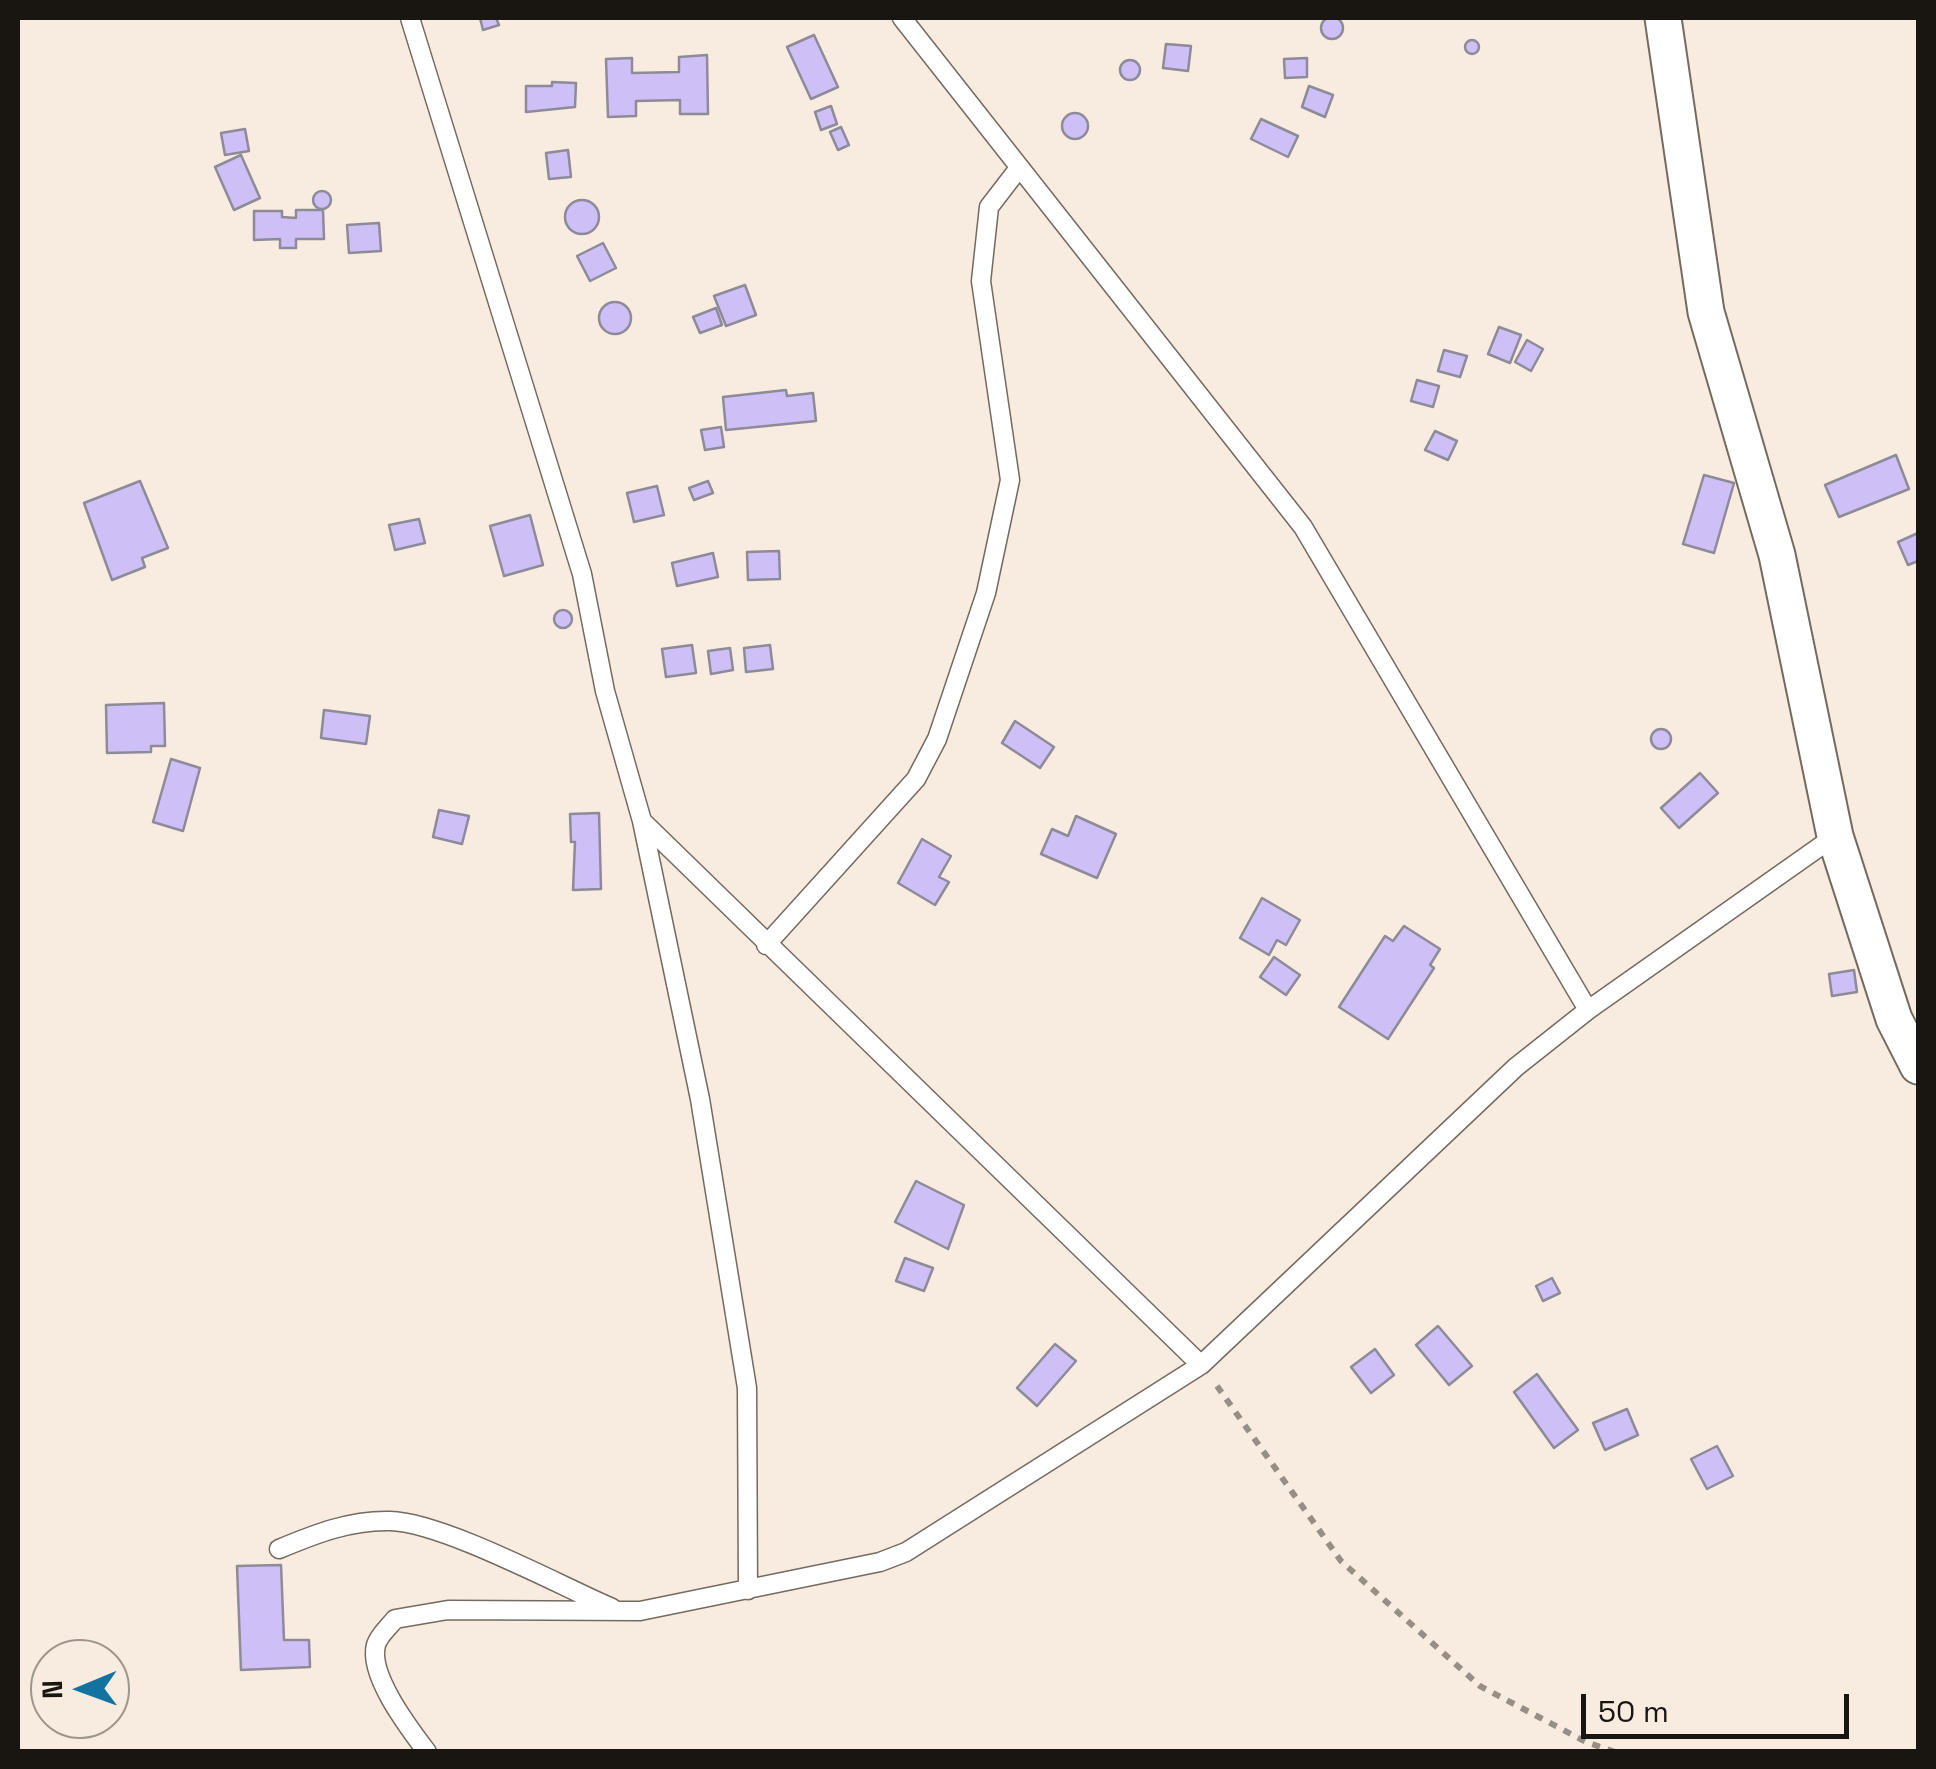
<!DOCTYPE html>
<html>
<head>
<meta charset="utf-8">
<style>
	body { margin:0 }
	#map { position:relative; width:1936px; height:1769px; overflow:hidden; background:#f7ecdf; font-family:"Space Grotesk",sans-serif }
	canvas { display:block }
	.frame { position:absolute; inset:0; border:20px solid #191511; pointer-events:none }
	.north { position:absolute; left:30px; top:1639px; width:100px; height:100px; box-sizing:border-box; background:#f7ecdf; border:2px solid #9e968d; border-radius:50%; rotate:269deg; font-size:28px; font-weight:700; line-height:40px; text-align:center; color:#191511 }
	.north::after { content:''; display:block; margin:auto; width:35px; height:45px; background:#1273a0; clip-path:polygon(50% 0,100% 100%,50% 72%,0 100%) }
	.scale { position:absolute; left:1581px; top:1694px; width:268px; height:45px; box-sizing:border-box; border:5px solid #191511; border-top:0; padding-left:12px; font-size:30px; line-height:35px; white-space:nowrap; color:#191511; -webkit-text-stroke:8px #f7ecdf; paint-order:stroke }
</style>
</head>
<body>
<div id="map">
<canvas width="1936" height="1769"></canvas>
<div class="frame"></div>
<div class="north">N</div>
<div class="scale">50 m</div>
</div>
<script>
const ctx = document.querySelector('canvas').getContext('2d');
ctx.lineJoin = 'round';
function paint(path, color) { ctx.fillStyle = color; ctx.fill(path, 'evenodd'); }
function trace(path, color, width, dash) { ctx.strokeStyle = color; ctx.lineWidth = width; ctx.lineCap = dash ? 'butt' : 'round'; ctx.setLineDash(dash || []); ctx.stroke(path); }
const building = new Path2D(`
	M1321 28a11 11 0 1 1 22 0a11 11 0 1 1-22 0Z
	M480,18H496L499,25L483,30Z
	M814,35L838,87L811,99L787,47Z
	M1465 47a7 7 0 1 1 14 0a7 7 0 1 1-14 0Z
	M1166,44L1191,46L1188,71L1163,68Z
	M707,55L708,114H680V100L636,101V116L608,117L606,59L632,58V73L679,72V57Z
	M1307,58V77L1285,78L1284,59Z
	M1120 70a10 10 0 1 1 20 0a10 10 0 1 1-20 0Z
	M552,82L576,83L575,107L526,112V86H552Z
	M1309,86L1333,95L1325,117L1302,107Z
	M831,106L837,124L821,130L815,112Z
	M1062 126a13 13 0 1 1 26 0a13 13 0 1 1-26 0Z
	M1261,119L1298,136L1288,157L1251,139Z
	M841,127L849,145L838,150L830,132Z
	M245,129L249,151L225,155L221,133Z
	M568,150L571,177L549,179L546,153Z
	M241,155L260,198L234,210L215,167Z
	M313 200a9 9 0 1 1 18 0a9 9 0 1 1-18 0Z
	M565 217a17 17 0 1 1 34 0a17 17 0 1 1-34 0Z
	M296,210H323L324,239H296V248H280V239L254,240V211H282V217L296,218Z
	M379,223L381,251L349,253L347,225Z
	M603,243L616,268L590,281L577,256Z
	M745,285L756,315L726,326L714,296Z
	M599 318a16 16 0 1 1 32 0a16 16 0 1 1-32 0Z
	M716,308L722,325L700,333L693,317Z
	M1499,327L1521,335L1510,363L1488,354Z
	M1527,340L1543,349L1531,371L1515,362Z
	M1444,350L1467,356L1460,377L1438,371Z
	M1417,380L1439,386L1433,407L1411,401Z
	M786,390L787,396L813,393L816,421L726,430L723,397Z
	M721,427L724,447L705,450L701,430Z
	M1435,431L1457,441L1448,460L1425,450Z
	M1896,455L1909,489L1839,517L1825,485Z
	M1704,475L1734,483L1714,553L1683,544Z
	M140,481L168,548L142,558L145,567L112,580L84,503Z
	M708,481L713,493L694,500L689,488Z
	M657,486L664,515L634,522L627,493Z
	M530,515L543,565L504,576L490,526Z
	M419,519L425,543L395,550L389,525Z
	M1918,533V561L1908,565L1898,542Z
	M779,551L780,579L748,580L747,552Z
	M713,553L718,577L677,586L672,563Z
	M554 619a9 9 0 1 1 18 0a9 9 0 1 1-18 0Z
	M692,645L696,673L666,677L662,649Z
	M770,645L773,669L746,672L744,648Z
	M730,648L733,670L711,674L708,651Z
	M164,703L165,746H151V752L107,753L106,705Z
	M324,710L370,716L366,744L321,738Z
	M1015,721L1054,747L1040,768L1002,743Z
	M1651 739a10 10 0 1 1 20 0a10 10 0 1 1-20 0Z
	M171,759L200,768L183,831L153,822Z
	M1700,773L1718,793L1679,828L1661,808Z
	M439,810L469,816L462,844L433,837Z
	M599,813L601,889L573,890L575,842H571L570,814Z
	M1076,816L1116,834L1097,878L1041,854L1052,829L1068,836Z
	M922,839L951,856L939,877L949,882L935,905L898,883Z
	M1262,898L1300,920L1286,945L1277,940L1269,955L1240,938Z
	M1404,926L1440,949L1430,965L1434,968L1388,1039L1339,1007L1385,936L1393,941Z
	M1274,957L1300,975L1286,995L1260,977Z
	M1854,970L1857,992L1832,996L1829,974Z
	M916,1181L964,1205L948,1249L895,1222Z
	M905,1258L933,1268L924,1291L896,1281Z
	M1552,1278L1560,1293L1543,1301L1536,1286Z
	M1438,1326L1472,1366L1449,1385L1416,1345Z
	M1055,1344L1076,1361L1037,1406L1017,1388Z
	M1375,1349L1394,1375L1371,1393L1351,1367Z
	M1537,1374L1578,1430L1554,1448L1514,1392Z
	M1627,1409L1638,1435L1605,1450L1593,1423Z
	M1717,1446L1733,1476L1707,1489L1691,1459Z
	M281,1565L284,1640H309L310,1667L241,1670L237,1566Z`);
const path = new Path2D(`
	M1217,1386L1341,1561L1480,1686L1586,1742L1615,1752`);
const service = new Path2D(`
	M410,18L582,574L605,691L642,821L1201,1365
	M902,18L1303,527L1588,1010
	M642,821L700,1099L747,1388L748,1590
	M766,945L916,779L937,739L986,593L1010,480L981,281L989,207L1019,168
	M279,1549C315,1534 350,1520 390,1521C442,1522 559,1585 612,1608
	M427,1752C409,1728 368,1675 376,1645C379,1635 389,1627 395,1619L448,1610L640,1611L880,1562L906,1552L1201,1365L1516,1067L1588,1010L1835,836`);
const minor = new Path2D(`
	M1663,18L1706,312L1777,555L1835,836L1894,1019L1918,1066`);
paint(building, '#cec0f6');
trace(building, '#8e8a98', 2.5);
trace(service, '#746a5f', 21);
trace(minor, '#746a5f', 39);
trace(path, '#978f85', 6, [8, 8]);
trace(service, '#fff', 18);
trace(minor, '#fff', 35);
</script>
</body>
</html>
